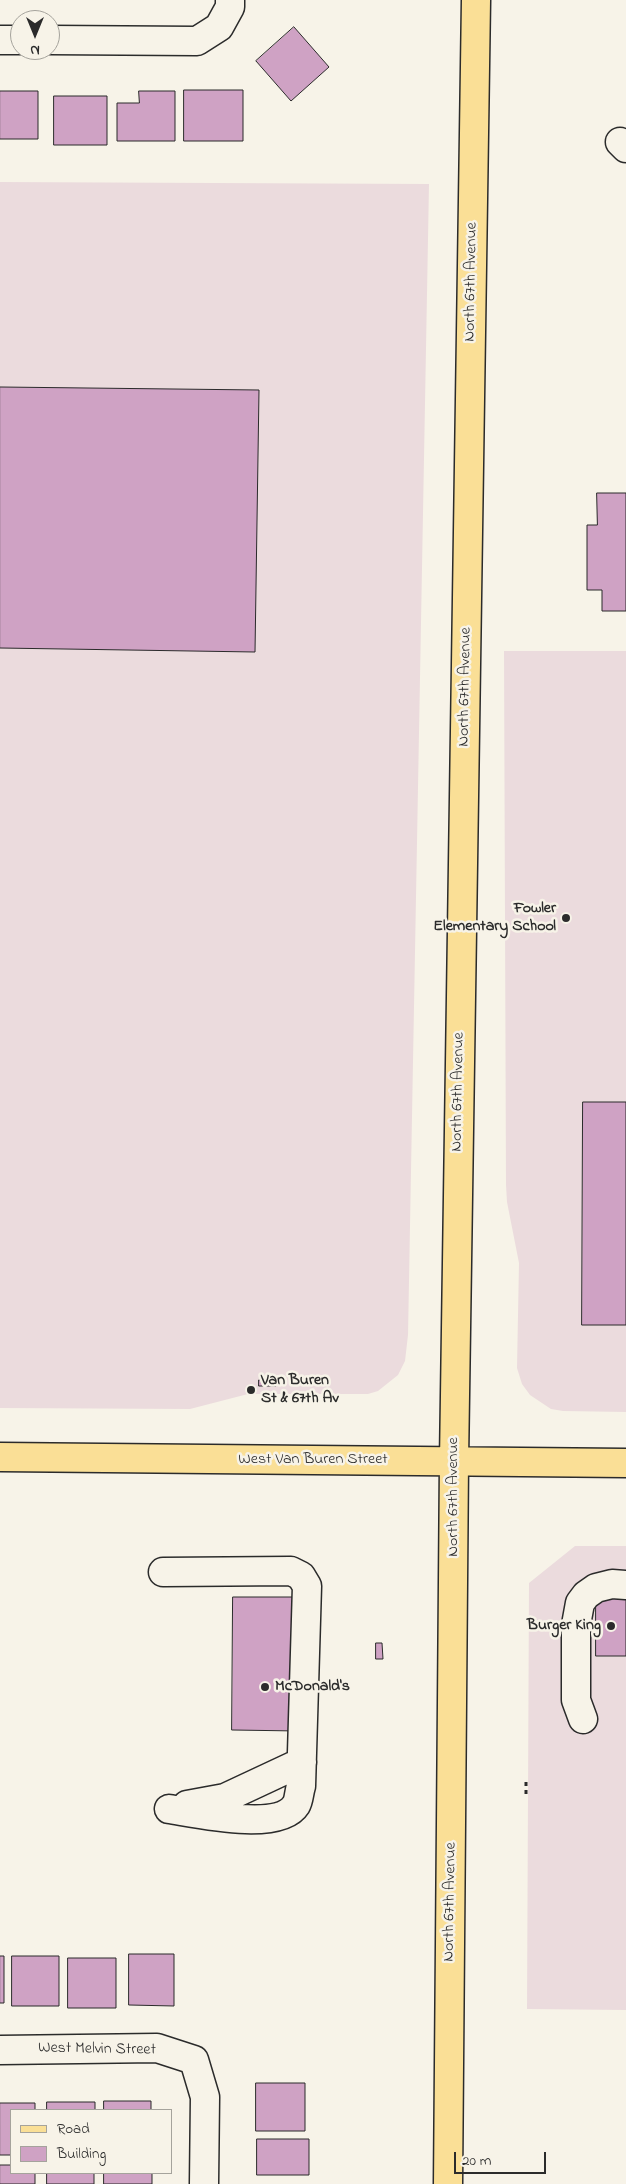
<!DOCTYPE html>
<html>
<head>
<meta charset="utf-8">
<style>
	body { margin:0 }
	#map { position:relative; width:626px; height:2184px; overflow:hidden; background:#f7f3e8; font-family:"Indie Flower",sans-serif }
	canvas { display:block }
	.legend { position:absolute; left:10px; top:2109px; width:162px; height:65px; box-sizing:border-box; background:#f7f3e8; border:1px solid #a5a39c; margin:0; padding:6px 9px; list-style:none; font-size:15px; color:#2b2b2b }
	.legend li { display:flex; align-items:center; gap:10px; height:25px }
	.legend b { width:25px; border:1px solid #a5a39c }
	.north { position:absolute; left:10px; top:10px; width:50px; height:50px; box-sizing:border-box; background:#f7f3e8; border:1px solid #a5a39c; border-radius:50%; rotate:180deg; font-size:14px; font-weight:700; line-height:20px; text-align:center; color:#2b2b2b }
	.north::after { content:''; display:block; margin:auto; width:18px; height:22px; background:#2b2b2b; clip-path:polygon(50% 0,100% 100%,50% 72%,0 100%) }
	.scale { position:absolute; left:454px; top:2152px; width:92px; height:22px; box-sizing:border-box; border:2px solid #2b2b2b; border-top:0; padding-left:6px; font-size:15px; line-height:18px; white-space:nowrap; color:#2b2b2b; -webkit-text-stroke:4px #f7f3e8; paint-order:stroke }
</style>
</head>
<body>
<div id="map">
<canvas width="626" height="2184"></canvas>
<ul class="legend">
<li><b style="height:6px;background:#fadf96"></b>Road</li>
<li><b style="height:14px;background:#cfa2c4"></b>Building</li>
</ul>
<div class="north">N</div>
<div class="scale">20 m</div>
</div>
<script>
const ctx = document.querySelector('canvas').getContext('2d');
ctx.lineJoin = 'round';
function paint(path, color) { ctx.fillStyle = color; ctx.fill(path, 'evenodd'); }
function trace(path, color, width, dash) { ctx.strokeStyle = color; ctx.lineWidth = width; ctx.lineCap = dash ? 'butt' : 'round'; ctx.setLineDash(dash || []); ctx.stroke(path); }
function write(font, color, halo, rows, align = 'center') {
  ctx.font = font + ' "Indie Flower",sans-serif'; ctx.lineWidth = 5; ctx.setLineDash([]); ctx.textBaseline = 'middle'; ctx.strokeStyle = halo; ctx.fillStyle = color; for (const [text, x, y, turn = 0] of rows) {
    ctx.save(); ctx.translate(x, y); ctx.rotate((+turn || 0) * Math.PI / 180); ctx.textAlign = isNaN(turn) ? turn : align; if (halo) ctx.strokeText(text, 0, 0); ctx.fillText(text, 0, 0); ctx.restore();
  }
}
const built = new Path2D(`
	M0,182L429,184L408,1335L405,1361L398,1375L378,1391L368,1394H248L190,1409L0,1408Z
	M504,651H626V1412L563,1411L551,1409L530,1395L522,1384L517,1368L519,1263L507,1202L506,1185Z
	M575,1546H626V2010L527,2009L529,1583Z`);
const building = new Path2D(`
	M294,27L329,67L291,101L256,61Z
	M184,90H243V141H184Z
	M0,91H38V139H0Z
	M139,91H175V141H117V103H139Z
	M54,96H107V145H54Z
	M0,387L259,390L255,652L0,648Z
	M597,493H626V611H602V590H587V525H597Z
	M583,1102H626V1325H582Z
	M259,1380H276V1386H259Z
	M233,1597H293L298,1731L232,1730Z
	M596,1597H626V1656H596Z
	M376,1643H382L383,1659H376Z
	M129,1954H174V2006L129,2005Z
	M0,1956H4V2003H0Z
	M12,1956H59V2006H12Z
	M68,1958H116V2008H68Z
	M256,2083H305V2131H256Z
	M104,2101H151V2110H104Z
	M47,2102H95V2110H47Z
	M0,2103H35V2110H11V2155H0Z
	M257,2139H309V2175H257Z
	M0,2165H11V2173H35V2184H0Z
	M47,2173H94V2184H47Z
	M104,2173H152V2184H104Z`);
const path = new Path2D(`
	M526,1782V1795`);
const minor = new Path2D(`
	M0,40H20
	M50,40L197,41L219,27L230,7V0
	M620,142L626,148
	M163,1572L291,1571L301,1576L307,1586L301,1786C299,1792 299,1800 296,1805C279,1832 195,1813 169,1809
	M583,1719L576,1700V1625L580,1603L586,1595L596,1588L612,1584L626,1585
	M187,1805L225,1798L302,1762
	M0,2050L157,2048L194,2060L205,2097L204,2184`);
const major = new Path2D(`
	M0,1457L626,1463
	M448,2184L454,1461L476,0`);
const markers = [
	[566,918,5,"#2b2b2b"],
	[251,1390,5,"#2b2b2b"],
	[611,1626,5,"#2b2b2b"],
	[265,1687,5,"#2b2b2b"]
];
const streetNames = [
	["North 67th Avenue",472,282,-89],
	["North 67th Avenue",466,687,-89],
	["North 67th Avenue",459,1092,-89],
	["West Van Buren Street",313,1460],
	["North 67th Avenue",454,1497,-90],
	["North 67th Avenue",451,1902,-89],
	["West Melvin Street",97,2050,1]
];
const poiNames = [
	["Fowler",556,909],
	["Elementary School",556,927],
	["Van Buren",261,1381,"left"],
	["St & 67th Av",261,1399,"left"],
	["Burger King",601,1626],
	["McDonald's",275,1687,"left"]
];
paint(built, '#ebdbdd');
paint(building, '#cfa2c4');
trace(building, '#2b2b2b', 1);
trace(minor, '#2b2b2b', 31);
trace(major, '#2b2b2b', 31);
trace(path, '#2b2b2b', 3, [4, 4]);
trace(minor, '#f7f3e8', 28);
trace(major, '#fadf96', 28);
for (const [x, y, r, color] of markers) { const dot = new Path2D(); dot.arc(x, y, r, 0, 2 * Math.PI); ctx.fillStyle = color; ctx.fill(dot); trace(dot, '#f7f3e8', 2); }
write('16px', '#2b2b2b', '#f7f3e8', streetNames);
write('bold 16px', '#2b2b2b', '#f7f3e8', poiNames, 'right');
</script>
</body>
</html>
